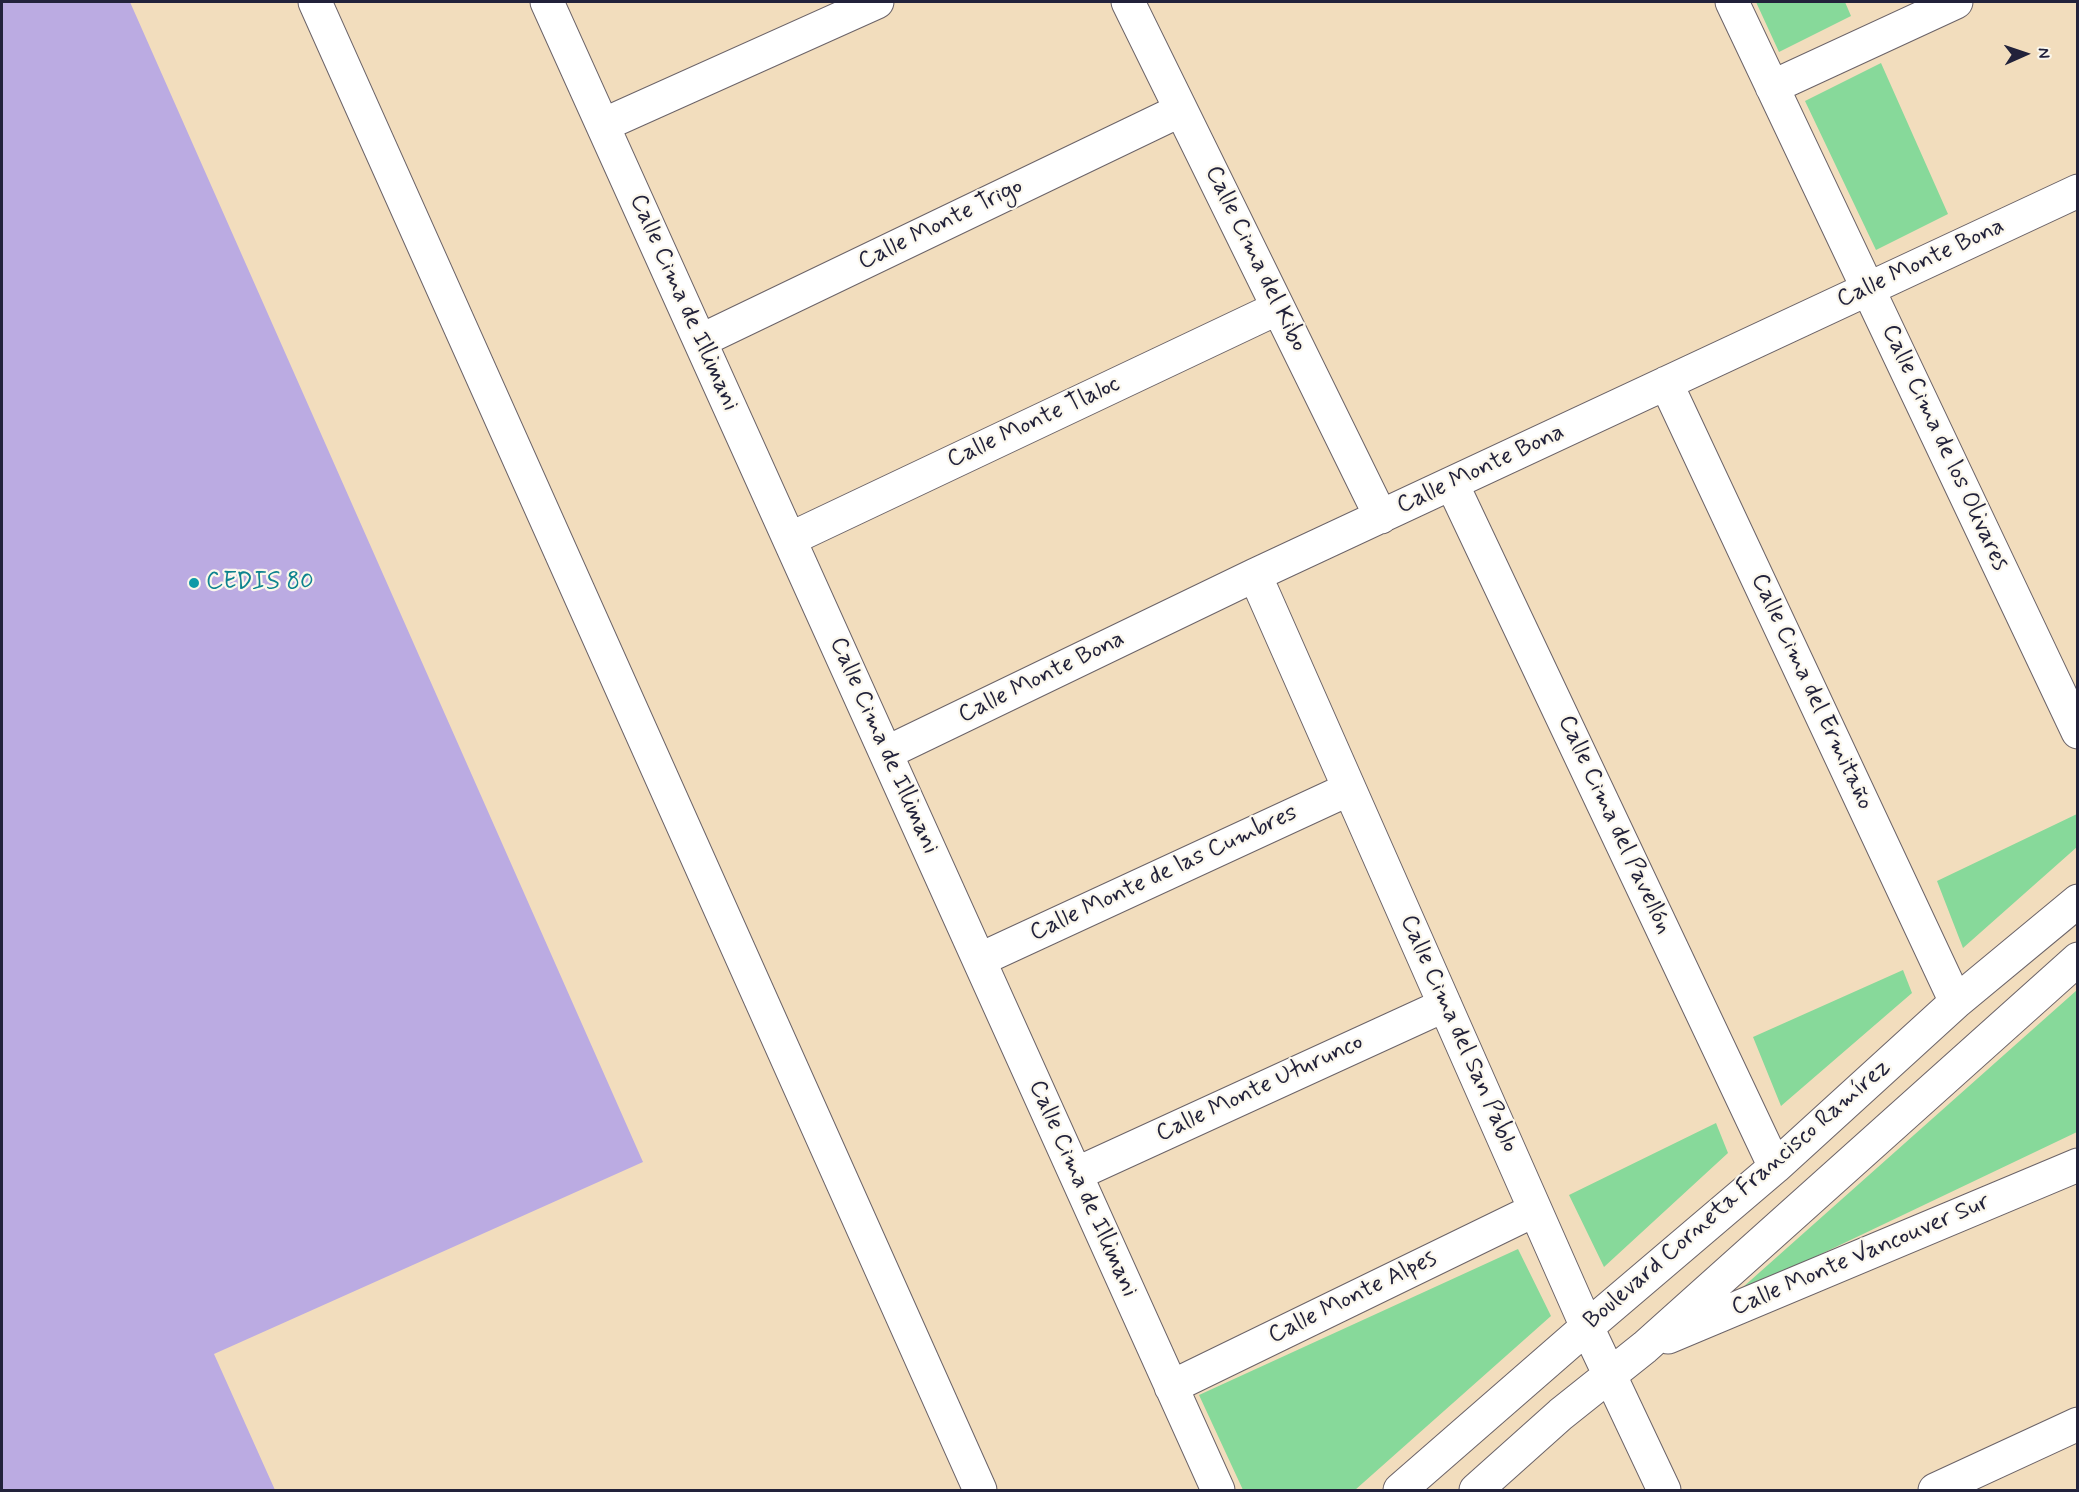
<!DOCTYPE html>
<html>
<head>
<meta charset="utf-8">
<style>
	body { margin:0 }
	#map { position:relative; width:2079px; height:1492px; overflow:hidden; background:#f2ddbd; font-family:Mynerve,sans-serif }
	canvas { display:block }
	.frame { position:absolute; inset:0; border:3px solid #22223b; pointer-events:none }
	.north { position:absolute; left:1995px; top:24px; width:60px; height:60px; -webkit-text-stroke:4px #fbf7ec; paint-order:stroke; rotate:87deg; font-size:16px; font-weight:700; line-height:24px; text-align:center; color:#22223b }
	.north::after { content:''; display:block; margin:auto; width:21px; height:27px; background:#22223b; clip-path:polygon(50% 0,100% 100%,50% 72%,0 100%) }
</style>
</head>
<body>
<div id="map">
<canvas width="2079" height="1492"></canvas>
<div class="frame"></div>
<div class="north">N</div>
</div>
<script>
const ctx = document.querySelector('canvas').getContext('2d');
ctx.lineJoin = 'round';
function paint(path, color) { ctx.fillStyle = color; ctx.fill(path, 'evenodd'); }
function trace(path, color, width, dash) { ctx.strokeStyle = color; ctx.lineWidth = width; ctx.lineCap = dash ? 'butt' : 'round'; ctx.setLineDash(dash || []); ctx.stroke(path); }
function write(font, color, halo, rows, align = 'center') {
  ctx.font = font + ' Mynerve,sans-serif'; ctx.lineWidth = 4.5; ctx.setLineDash([]); ctx.textBaseline = 'middle'; ctx.strokeStyle = halo; ctx.fillStyle = color; for (const [text, x, y, turn = 0] of rows) {
    ctx.save(); ctx.translate(x, y); ctx.rotate((+turn || 0) * Math.PI / 180); ctx.textAlign = isNaN(turn) ? turn : align; if (halo) ctx.strokeText(text, 0, 0); ctx.fillText(text, 0, 0); ctx.restore();
  }
}
const green = new Path2D(`
	M1756,2H1845L1851,16L1779,52Z
	M1881,63L1948,214L1876,250L1805,101Z
	M2077,814V847L1963,948L1937,881Z
	M1903,970L1912,993L1781,1106L1753,1037Z
	M2077,990V1132L1733,1296Z
	M1716,1123L1728,1153L1604,1267L1569,1195Z
	M1518,1249L1551,1316L1355,1490H1243L1199,1395Z`);
const building = new Path2D(`
	M5,2H130L643,1162L214,1354L275,1490H2V3Z`);
const minor = new Path2D(`
	M315,2L980,1490
	M547,2L1218,1490
	M1128,2L1381,517
	M1732,2L2078,732
	M1772,87L1956,2
	M603,125L877,2
	M700,341L1181,110
	M1666,383L1956,1002
	M1452,484L1775,1167
	M790,539L1278,308
	M1255,575L1587,1327L1664,1490
	M886,753L1255,575L2078,191
	M979,960L1349,789
	M1076,1174L1445,1005
	M1668,1337L2078,1165
	M1171,1387L1535,1210
	M1400,1490L1587,1327L1775,1167L1956,1002L2078,901
	M1476,1490L1561,1414L1645,1347L2078,959
	M1935,1490L2078,1424`);
const markers = [
	[194,583,6,"#0f9aa8"]
];
const streetNames = [
	["Calle Monte Trigo",941,225,-26],
	["Calle Cima del Kibo",1255,259,64],
	["Calle Monte Bona",1921,264,-25],
	["Calle Cima de Illimani",683,303,66],
	["Calle Monte Tlaloc",1034,423,-25],
	["Calle Cima de los Olivares",1944,448,65],
	["Calle Monte Bona",1481,470,-25],
	["Calle Monte Bona",1042,678,-26],
	["Calle Cima del Ermitaño",1811,692,65],
	["Calle Cima de Illimani",883,746,66],
	["Calle Cima del Pavellón",1614,825,65],
	["Calle Monte de las Cumbres",1164,874,-25],
	["Calle Cima del San Pablo",1458,1034,66],
	["Calle Monte Uturunco",1260,1089,-25],
	["Calle Cima de Illimani",1082,1189,66],
	["Boulevard Corneta Francisco Ramírez",1738,1195,-41],
	["Calle Monte Vancouver Sur",1861,1256,-23],
	["Calle Monte Alpes",1353,1298,-26]
];
const cultureNames = [
	["CEDIS 80",206,583]
];
paint(green, '#87d99a');
paint(building, '#bbabe2');
trace(minor, '#6b6368', 35);
trace(minor, '#fff', 33);
for (const [x, y, r, color] of markers) { const dot = new Path2D(); dot.arc(x, y, r, 0, 2 * Math.PI); ctx.fillStyle = color; ctx.fill(dot); trace(dot, '#fbf7ec', 2); }
write('24px', '#22223b', '#fbf7ec', streetNames);
write('24px', '#0d838f', '#fbf7ec', cultureNames, 'left');
</script>
</body>
</html>
